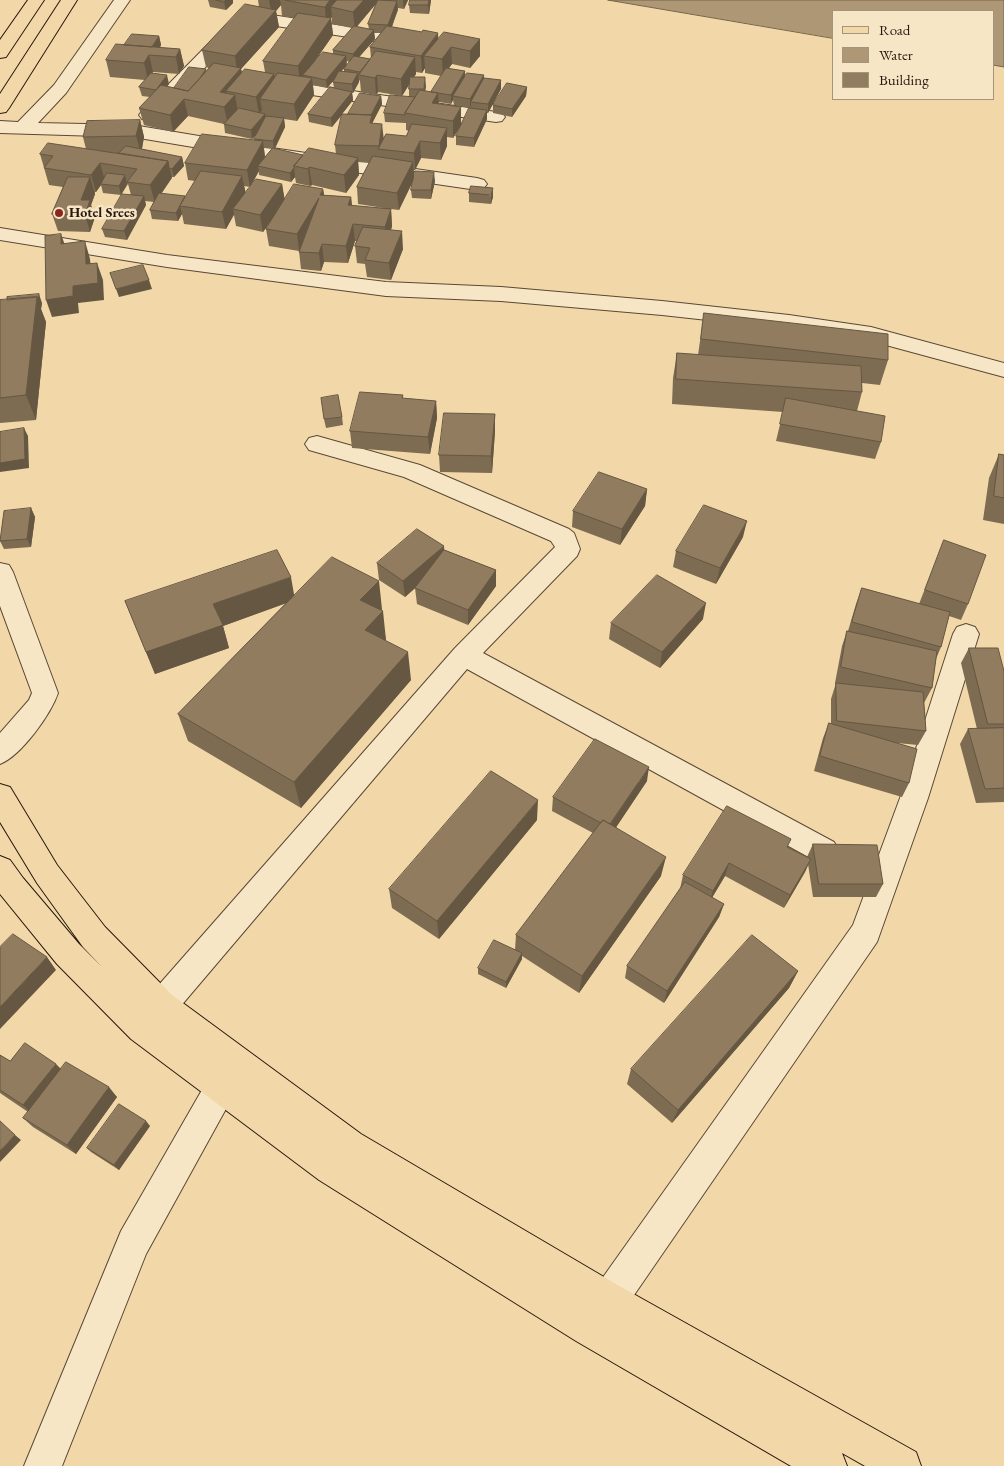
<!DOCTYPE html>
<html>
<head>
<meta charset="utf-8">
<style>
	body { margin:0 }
	#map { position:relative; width:1004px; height:1466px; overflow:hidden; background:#f2d8a8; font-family:"EB Garamond",serif }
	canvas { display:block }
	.legend { position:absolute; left:832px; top:10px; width:162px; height:90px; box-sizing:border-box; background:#f7e6c6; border:1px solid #a4947d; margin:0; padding:6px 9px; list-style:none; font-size:15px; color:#28180f }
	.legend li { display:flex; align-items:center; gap:10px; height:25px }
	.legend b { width:25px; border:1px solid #a4947d }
</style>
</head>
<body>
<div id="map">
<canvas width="1004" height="1466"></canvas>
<ul class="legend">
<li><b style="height:6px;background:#f2d8a8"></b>Road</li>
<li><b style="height:14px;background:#ad9774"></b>Water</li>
<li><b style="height:14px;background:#917c5f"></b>Building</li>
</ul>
</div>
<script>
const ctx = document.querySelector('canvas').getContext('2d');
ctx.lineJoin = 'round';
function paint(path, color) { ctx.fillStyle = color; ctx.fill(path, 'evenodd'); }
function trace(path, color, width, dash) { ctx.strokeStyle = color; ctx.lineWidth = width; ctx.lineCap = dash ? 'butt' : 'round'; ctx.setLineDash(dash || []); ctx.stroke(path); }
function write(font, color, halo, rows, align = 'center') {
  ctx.font = font + ' "EB Garamond",serif'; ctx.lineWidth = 5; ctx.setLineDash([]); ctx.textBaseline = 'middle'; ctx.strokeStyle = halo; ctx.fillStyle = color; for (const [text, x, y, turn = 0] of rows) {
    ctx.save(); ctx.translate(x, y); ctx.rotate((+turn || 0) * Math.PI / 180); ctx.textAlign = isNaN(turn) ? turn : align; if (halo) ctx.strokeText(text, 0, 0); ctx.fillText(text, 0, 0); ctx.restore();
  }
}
const water = new Path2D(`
	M608,0H1004V67L993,65V11H833V38Z`);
const minor = new Path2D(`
	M114,0H130L66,93L38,123L133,125L265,147L477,178L484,180L487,184L484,188L477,190L265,159L133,137L0,133V121L18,122L54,85Z
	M246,11L414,37L420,38L423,42L420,46L414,47L250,22L154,119L148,120L142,119L139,115L142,111L240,12Z
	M277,80L496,112L502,113L505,117L502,121L496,122L271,89L268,85L271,81Z
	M0,228L167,255L386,282L501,287L662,301L789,315L871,327L1004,363V377L871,341L789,329L662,315L501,301L386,296L167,267L0,240Z
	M317,436L420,465L569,529L574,533L580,549L577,556L483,653L834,842L839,851L834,860L824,864L814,860L467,669L157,1034L146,1038L135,1034L130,1023L135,1012L455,648L555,547L551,541L404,477L309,450L305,444L309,438Z
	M0,563L9,565L13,572L58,693C51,714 21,756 0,764V733L29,700L32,693L0,606Z
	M966,624L975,627L979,634L928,798L877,942L610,1330L597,1335L584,1330L579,1317L584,1304L853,925L900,798L953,634L957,627Z
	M222,1071L234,1076L238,1087L146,1254L62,1466H24L121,1231L210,1076Z`);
const major = new Path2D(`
	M0,784L10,787L57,865L105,927L172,995L361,1134L621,1287L916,1452L921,1466H865L842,1453L847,1466H791L576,1341L319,1180L131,1039L57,964L0,894V856L10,860L23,878L79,944L102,967L83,947L37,883L0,822Z`);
const highway = new Path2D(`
	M28,0H44L6,57L0,58V40Z
	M61,0H77L9,108L6,112L0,113V94Z`);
const wall = new Path2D(`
	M208,0H233V3L226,10L210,7Z
	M258,0H408L404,9L398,8L392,27L438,39H480V56L470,68L452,64L448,69L465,71V76L484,75V79L501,80V89L488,113H487V119L474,147L456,145V136L461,126L453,138L447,137V146L441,160L421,158L415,170H414V177L435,181L431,199L412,198L411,190L413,181L399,210L391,209L392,226L391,230L403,249L391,280L367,277L365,264L357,263L355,246L357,241H355L348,263L324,262L321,271L301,269L299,251L269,246L266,229L272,219L263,232L236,226L234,215L226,229L184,224L182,214L178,221L152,219L150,210L154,202L145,201L146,205L127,240L105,237L102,229L131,195L128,184L121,195L103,193L101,185L96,192H95V194L91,205L95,217L90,232L58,231L52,214L63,187L49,185L40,154L86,149L83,137L140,120L144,137L142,149L182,157L184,166L174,177H171L161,194L185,196V198L195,181L188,180L185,163L254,140L257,134L252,139L225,133L224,124L188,116L173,132L144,125L139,108L150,97L142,96L139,87L145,80L110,77L106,60L124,45L159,36L161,45L160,48L180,49L184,66L179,74L153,72L152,73L169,84L167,86L174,88L206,69V71L209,68L206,67L202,50L259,7ZM376,4L368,24L369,29L356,27ZM281,5L282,16L295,18L263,61L265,72H242L241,69L279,27L276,11ZM332,17V24L352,28L333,50V54L315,61L333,35L331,18ZM374,33H381L370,47L371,58L370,59L359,57L375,39ZM347,61L350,62L344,69V72L341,71ZM425,68V73L441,76L431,92L425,91L426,86L414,77L416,74V72L422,73ZM334,80L333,82L334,88L308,114L309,122L332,127L342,115L335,145L336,154L303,155L275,149L285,127L284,119L297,121L314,95L313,85L327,88ZM359,80L360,81L361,92L376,95L378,92L402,96L409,84V97L384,113L385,122L406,123V130L409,131L406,136L384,138L372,124L382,104L381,96L348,114H342L353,100L352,93H353L359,82ZM453,100L454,105L470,108L471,106V108L461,124L439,104V102L451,104ZM264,148L272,149L265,157ZM358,162L369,163L357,187L358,204L384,208L352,206L351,197L324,195L323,189L284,199L282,184L245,193L244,186L250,187L259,171V175L291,182L295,177L296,183L310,186L312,185L346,193L359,175Z
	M431,0L429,14L410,13L409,5Z
	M527,87L526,96L512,117L493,113V105Z
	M471,186L493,197L491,204L469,202V193Z
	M0,300L42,303L41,309L46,322L36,420L0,423Z
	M704,313L888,360L880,385L862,383V392L857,411L881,442L875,459L776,441L783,412L672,404L673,378L677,353L698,355Z
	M403,395V399L436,401L437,418L430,454L352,448L350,431Z
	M495,414V431L492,473L440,472L439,455Z
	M342,417L343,425L326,428L324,419Z
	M999,454L1004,455V524L983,520L989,478Z
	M647,489L645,506L620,545L572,527L573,511Z
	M31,508L35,517L31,547L4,549L0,541V539Z
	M743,537L716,584L673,567L676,551Z
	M944,540L968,604L961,620L949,616L941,647L936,659L932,688L924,703L926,731L918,745L897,743L909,783L902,797L814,771L823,738L829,723L831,724V699L836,683L839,684L835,683L842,646L847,631H848L856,604L862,588L919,604Z
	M445,550L496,570V586L468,625L417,604L415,588L405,597L379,580L377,563Z
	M294,595L382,609L381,611L386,640L385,641L411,680L301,808L188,741L178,714L286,603L223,626L229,648L155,674L125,601Z
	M703,619L660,668L609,639L611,623Z
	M969,648L1004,671V802L976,803L960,744L968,729H977L961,663Z
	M647,781L616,827L661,876L579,993L522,956V959L506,988L478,974V968L515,950L516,935L593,833L552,811L553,797Z
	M537,820L439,939L392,908L389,889Z
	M813,844L883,884L876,897H813L808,864L805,872L784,908L725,876L712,898L724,904L719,917L664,1003L625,978L627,966L680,889L683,875L788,847L807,857Z
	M798,971L789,988L672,1123L627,1084L631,1069Z
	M0,1055L10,1061L61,1069L117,1097L76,1154L33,1127L23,1118L28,1112L0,1093Z
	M150,1126L119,1170L91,1152L87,1148Z`);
const shadedWall = new Path2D(`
	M226,0H233V3L226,10L224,2Z
	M269,0H280L281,5L276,11L279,27L241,69L244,85L226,91L228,103L220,92L237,72L235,56L272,15Z
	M330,0H346L331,7L332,17L326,24L325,7Z
	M364,0H379L355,29L353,12Z
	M403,0H408L404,9Z
	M429,0H431L429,14L428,5Z
	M397,1L398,10L389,34L388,25Z
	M331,18L333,35L305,75H303V78L300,83L298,66Z
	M374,30L375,39L354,63L353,54Z
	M438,33L439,50L424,56L425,68L422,73L421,56Z
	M159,36L161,45L154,55L149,51Z
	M480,39V56L470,68V51Z
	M451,47L452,64L443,76L442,59Z
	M180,49L184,66L179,74L176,57Z
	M149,55L153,72L148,80L144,63Z
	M346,56L347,65L327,88L326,80Z
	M415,57L416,74L402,96L401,79Z
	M465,71V80L453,96V100L451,104V95Z
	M358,73L359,82L353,93L352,84Z
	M274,74L277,91L260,99L262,110L259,114L256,97Z
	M167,75L169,84L158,98L156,90Z
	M377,75L378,92L376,95L375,78Z
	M484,75V84L471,102V106L470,108V99Z
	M425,77L426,86L424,98V89Z
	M312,78L314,95L297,121L294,104Z
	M501,80V89L488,113V104Z
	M527,87L526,96L512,117V109Z
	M352,92L353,100L332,127L331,118Z
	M438,93L439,110L432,103Z
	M235,95L238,112L228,125L224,107Z
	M381,96L382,104L372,123L373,132L371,141L370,118Z
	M184,99L188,116L173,132L170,115Z
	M461,107V125L453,138V121Z
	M487,110V119L474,147V138Z
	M265,114L267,123L252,139L251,130Z
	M284,118L285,127L274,149L273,141Z
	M140,120L144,137L141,153L136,136Z
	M382,124L384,141L379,149V146Z
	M447,128V146L441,160L440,143Z
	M263,141L265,158L258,166L259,171L250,187L247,170Z
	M420,141L421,158L415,170L414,153Z
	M182,157L184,166L174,177L172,169Z
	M358,158L359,175L346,193L344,175Z
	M168,161L172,178L155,203L150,185Z
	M413,162L414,179L399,210L397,193Z
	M100,163L105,181L101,184V185L96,192L91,175Z
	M309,167L312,185L310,186L308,169Z
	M294,168L295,177L291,182L290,173Z
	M434,172L435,181L431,199V190Z
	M125,175L127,184L121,195L119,186Z
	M242,176L246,194L233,209L234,214L226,229L222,212Z
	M90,177L95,194L91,205L95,217L90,232L81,200Z
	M282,184L285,201L263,232L260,215Z
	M493,188V197L491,204V195Z
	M323,189L326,206L320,195Z
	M144,196L146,205L127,240L124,231Z
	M185,196L187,205L180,206L182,214L178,221L176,213Z
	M351,197L353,214L348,205Z
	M319,198L299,251L297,234Z
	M391,209L392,226L387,244L385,227Z
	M353,224L355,241L348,263L346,246Z
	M402,231L403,249L391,280L389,263Z
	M61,234L67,251L61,244Z
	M85,241L90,259L92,281L86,264Z
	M322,244L324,262L321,271L319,253Z
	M97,263L103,280L104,300L78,303L79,313L52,317L46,300L73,286Z
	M149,280L152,289L119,297L116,289Z
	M39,294L42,303L41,309L46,322L36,420L26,395L37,297Z
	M436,401L437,418L430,454L428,437Z
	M495,414V431L492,473L491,456Z
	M24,428L28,436L29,468L0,472V463Z
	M647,489L645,506L620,545L622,529Z
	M31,508L35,517L31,547L27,539Z
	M747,521L743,537L716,584L720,568Z
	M444,546L445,562L405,597L403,581Z
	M496,570V586L468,625V610Z
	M291,577L295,600L223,626L229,648L155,674L146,652L213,604Z
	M379,581L382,609L365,629L360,600Z
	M706,603L703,619L660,668L662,652Z
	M383,611L386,640L369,658L365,630Z
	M408,652L411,680L301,808L294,782Z
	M649,767L647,781L607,841L609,827Z
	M538,800L537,820L439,939L437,921Z
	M666,857L661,876L579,993L582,976Z
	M811,859L805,872L784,908L790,895Z
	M729,863L725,876L708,904L713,891Z
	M724,904L719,917L664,1003L667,991Z
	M522,953V959L506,988V982Z
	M47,957L56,970L0,1029V1007Z
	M798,971L789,988L672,1123L678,1110Z
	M56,1064L66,1074L33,1115L23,1105Z
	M109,1087L117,1097L76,1154L67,1145Z
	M146,1121L150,1126L119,1170L114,1165Z
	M15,1135L21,1140L0,1162V1151Z`);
const building = new Path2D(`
	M216,0H226L224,2Z
	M285,0H330L325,7Z
	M337,0H364L353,12L331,7Z
	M378,0L397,1L388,25L368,24Z
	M410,0H429L428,5H409Z
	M245,4L276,10L235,56L202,50Z
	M298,13L331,18L298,66L263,61Z
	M354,26L374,30L353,54L333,50Z
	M387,26L422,32L423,30L438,33L421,56L370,47Z
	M444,32L480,39L470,51L451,47L442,59L424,56Z
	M132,34L159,36L152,47L124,45Z
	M116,44L180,49L176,57L149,55L144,63L106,60Z
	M376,51L415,57L401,79L377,75L375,78L359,75Z
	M323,52L346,56L326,80L303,75Z
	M354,56L370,59L360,72L344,69Z
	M214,63L241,68L220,92L235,95L224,107L184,99L170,115L139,108L161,85L188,91Z
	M189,67L206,69L200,78L188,91L174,88Z
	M446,68L465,71L451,95L431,92Z
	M245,69L274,74L256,97L226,91Z
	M339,71L358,73L352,84L333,82Z
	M151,73L167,75L156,90L139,87Z
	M278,73L312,78L294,104L260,99Z
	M467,73L484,75L470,99L453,96Z
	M410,77H425L424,89H409Z
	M484,78L501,80L488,104L471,102Z
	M507,83L527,87L512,109L493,105Z
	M330,87L352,92L331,118L308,114Z
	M420,90L438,93L432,103L461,107L453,121L405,113Z
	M360,93L381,96L371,115L348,114Z
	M390,95L415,97L405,113V115L384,113Z
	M239,108L265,114L251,130L224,124Z
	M469,108L487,110L474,138L456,136Z
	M342,114L372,115L370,123L382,124L379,146L335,145Z
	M266,116L284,118L273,141L254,139Z
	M140,120L136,136L83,137L87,121Z
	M412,124L447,128L440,143L420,141L414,153L378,149L386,134L406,136Z
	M202,134L263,141L247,170L185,163Z
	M48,143L168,161L150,185L127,182L137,169L100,163L91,175L44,168L53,156L40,154Z
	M126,146L182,157L172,169L169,168L168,161L119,153Z
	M273,148L303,155L294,166V168L290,173L258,166Z
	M309,148L358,158L344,175L309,167L308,169L294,166Z
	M373,156L413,162L397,193L357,187Z
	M201,171L242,176L222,212L180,206Z
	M415,171L434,172L431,190H411Z
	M107,173L125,175L119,186L101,184Z
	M68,177H90L81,200H90L85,215L52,214Z
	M256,179L282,184L260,215L233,209Z
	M294,184L323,189L320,195L351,197L348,205L391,209L385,227L353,224L346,246L322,244L319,253L299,252L319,198L297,234L266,229Z
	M471,186L493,188L491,195L469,193Z
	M159,193L185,196L176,213L150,210Z
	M122,194L144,196L124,231L102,229Z
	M363,227L402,231L389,263L365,260L370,248L355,246Z
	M61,234V244L85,241L86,264L97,263L98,283L73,286V296L46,300L45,236Z
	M143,265L149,280L116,289L110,273Z
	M39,294L38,301L37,297L7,300V297Z
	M37,297L26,395L0,398V300Z
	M704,313L888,334V360L701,339Z
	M677,353L861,366L862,392L676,379Z
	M360,392L403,395L402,398L436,401L428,437L350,431Z
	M338,395L342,417L324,419L321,398Z
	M786,398L885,416L881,442L780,424Z
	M444,413L495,414L491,456L439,455Z
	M24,428L25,459L0,463V432Z
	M999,454L1004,455V498L994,496Z
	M599,472L647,489L622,529L573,511Z
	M704,505L747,521L720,568L676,551Z
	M31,508L27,539L0,541L4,511Z
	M417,529L444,546L403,581L377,563Z
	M944,540L986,555L968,604L925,590Z
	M277,550L291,577L213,604L223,625L146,652L125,601Z
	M444,550L496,570L468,610L415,588Z
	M332,557L379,581L360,600L383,611L365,630L408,652L294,782L178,714Z
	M657,575L706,603L662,652L611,623Z
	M862,588L950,612L941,647L852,622Z
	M847,631L937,651L932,688L841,667Z
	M969,648H998L1004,671V724H988Z
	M836,683L923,692L926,731L837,721Z
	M829,723L917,749L909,783L820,756Z
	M1004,728V788L985,789L968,729Z
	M595,739L649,767L610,824L603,820L601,823L553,797Z
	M491,771L538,800L437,921L389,889Z
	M727,806L791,839L787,847L811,859L790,895L729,863L713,891L683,875Z
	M603,820L666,857L582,976L516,935Z
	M813,844L877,845L883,884H819Z
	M685,882L724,904L667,991L627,966Z
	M13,934L47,957L0,1007V947Z
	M752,935L798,971L678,1110L631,1069Z
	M494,940L522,953L506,982L478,968Z
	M25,1043L56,1064L23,1105L0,1090V1055L10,1061Z
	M66,1062L109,1087L67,1145L23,1118Z
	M119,1104L146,1121L114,1165L87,1148Z
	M0,1121L15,1135L0,1151Z`);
const markers = [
	[59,213,5,"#8f2418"]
];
const farPoinames = [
	["Hotel Srees",69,213]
];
paint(water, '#ad9774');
trace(water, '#78644c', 1);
trace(minor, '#5a4835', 2);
trace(major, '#28180f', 2);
trace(highway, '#28180f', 2);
paint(minor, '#f7e6c6');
paint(major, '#f2d8a8');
paint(highway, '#f2d8a8');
paint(wall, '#7d6b52');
paint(shadedWall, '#665742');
paint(building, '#917c5f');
trace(building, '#665742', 1);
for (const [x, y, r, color] of markers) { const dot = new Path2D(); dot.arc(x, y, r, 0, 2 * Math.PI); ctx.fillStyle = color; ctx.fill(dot); trace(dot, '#f7e6c6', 2); }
write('bold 14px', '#28180f', '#f7e6c6', farPoinames, 'left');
</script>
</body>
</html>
